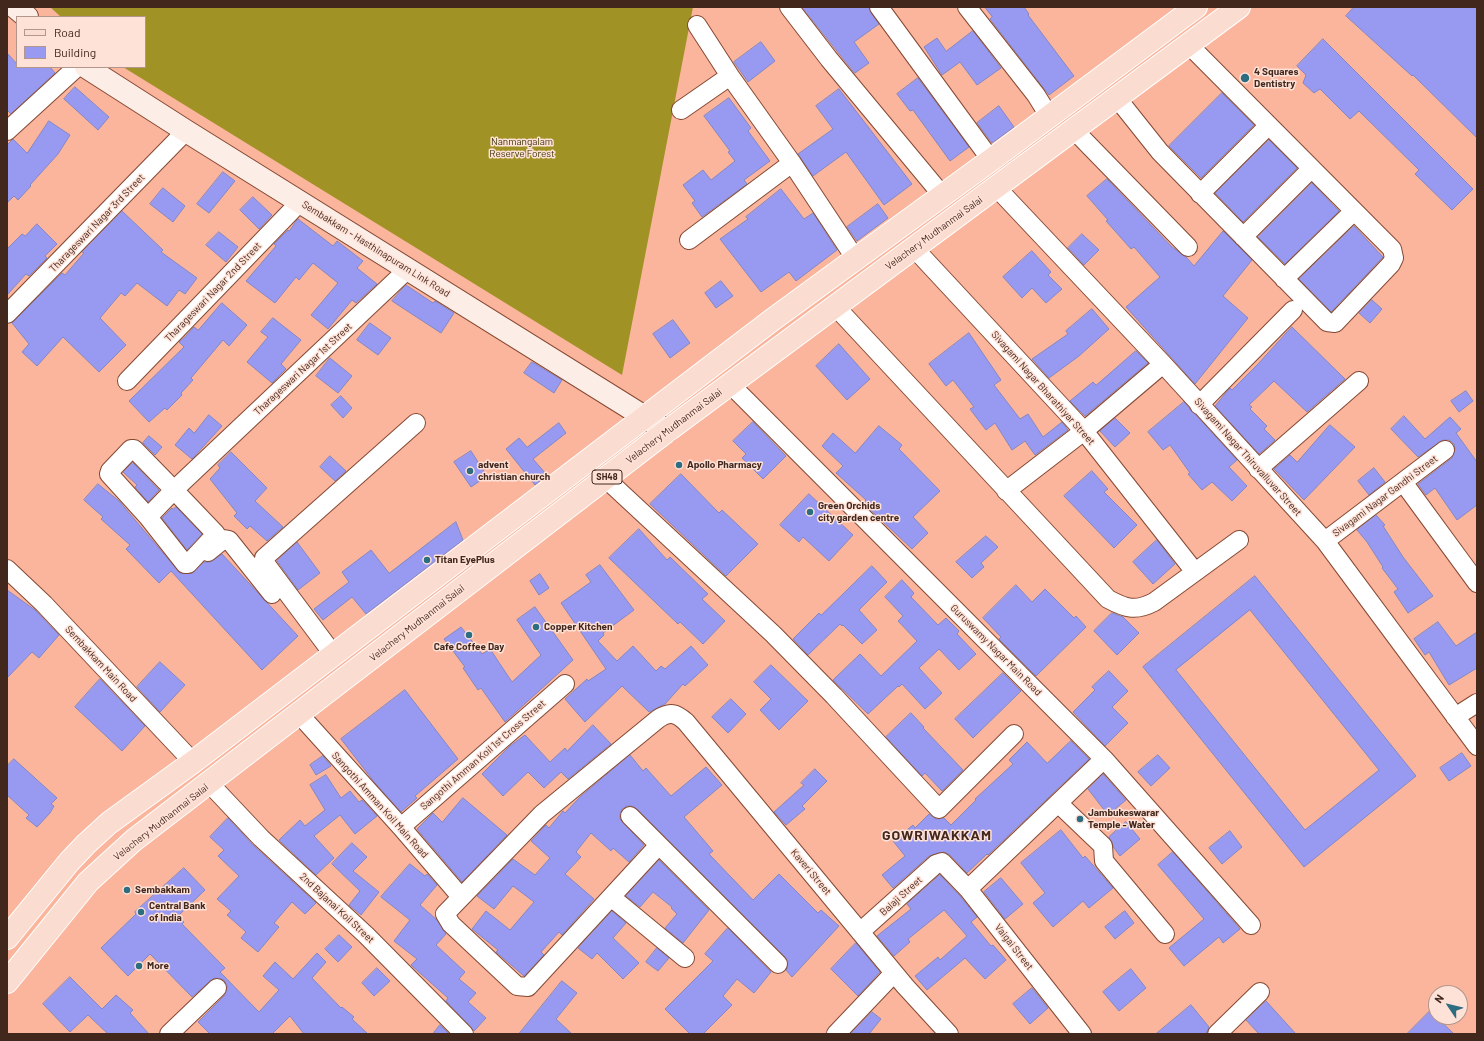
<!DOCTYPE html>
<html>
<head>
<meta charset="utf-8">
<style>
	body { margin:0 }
	#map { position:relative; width:1484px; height:1041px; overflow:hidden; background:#fbb59c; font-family:Barlow,sans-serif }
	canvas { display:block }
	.frame { position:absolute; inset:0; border:8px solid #42271d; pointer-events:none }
	.legend { position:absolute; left:16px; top:16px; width:130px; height:52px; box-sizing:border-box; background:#ffe2d7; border:1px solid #b3978d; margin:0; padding:5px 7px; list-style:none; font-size:12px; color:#42271d }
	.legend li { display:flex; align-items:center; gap:8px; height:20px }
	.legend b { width:20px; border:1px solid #b3978d }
	.north { position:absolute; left:1428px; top:985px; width:40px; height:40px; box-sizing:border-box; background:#ffe2d7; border:1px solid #b3978d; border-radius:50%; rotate:305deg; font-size:11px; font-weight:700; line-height:16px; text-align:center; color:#42271d }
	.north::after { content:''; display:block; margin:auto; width:14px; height:18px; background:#2d6d81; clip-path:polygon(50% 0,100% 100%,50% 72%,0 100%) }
</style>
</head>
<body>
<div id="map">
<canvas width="1484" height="1041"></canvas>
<div class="frame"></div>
<ul class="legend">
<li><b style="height:5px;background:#fbdcd0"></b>Road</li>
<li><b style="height:11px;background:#979af0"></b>Building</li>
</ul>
<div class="north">N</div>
</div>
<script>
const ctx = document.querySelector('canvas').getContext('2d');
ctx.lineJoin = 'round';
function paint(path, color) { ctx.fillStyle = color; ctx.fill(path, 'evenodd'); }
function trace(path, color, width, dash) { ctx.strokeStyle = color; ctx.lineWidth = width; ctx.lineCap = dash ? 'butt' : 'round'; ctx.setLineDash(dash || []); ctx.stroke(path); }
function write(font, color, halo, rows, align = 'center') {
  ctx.font = font + ' Barlow,sans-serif'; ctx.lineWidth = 3; ctx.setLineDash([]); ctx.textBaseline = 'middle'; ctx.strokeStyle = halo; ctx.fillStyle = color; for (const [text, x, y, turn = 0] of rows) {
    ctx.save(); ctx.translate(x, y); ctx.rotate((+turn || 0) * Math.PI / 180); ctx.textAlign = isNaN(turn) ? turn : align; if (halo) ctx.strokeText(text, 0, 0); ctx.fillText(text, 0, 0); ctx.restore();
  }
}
const forest = new Path2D(`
	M50,7H693L622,375L123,67H145V17H61Z`);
const building = new Path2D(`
	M802,7H869L871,13L879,24L854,42L869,63L855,73Z
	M985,7H1024L1029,14L1028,15L1074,76L1049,95L990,19L992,17Z
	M1354,7H1477V138L1413,75L1412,76L1346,16Z
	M973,31L1001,68L977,85L960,62L942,75L924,47L937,38L946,51Z
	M1323,39L1473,189L1452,210L1415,174L1419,170L1359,111L1350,119L1320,89L1314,93L1303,83L1306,75L1297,66Z
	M761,42L775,61L748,82L734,62Z
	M7,53L17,64V67H50L55,73L11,114L7,110Z
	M918,78L969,147L950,161L913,110L910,111L897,94Z
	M75,87L109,117L98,130L64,99Z
	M839,89L912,184L884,205L846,152L813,176L798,154L833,129L816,106Z
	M1222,93L1254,125L1201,178L1169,146Z
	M729,98L751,128L748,131L770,161L744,180L747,184L702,217L692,203L695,201L683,185L703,170L711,180L735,161L728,152L730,151L704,116Z
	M999,106L1014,127L992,143L977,123Z
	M49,121L70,135L58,154L30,185L31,186L18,200L14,196L7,203V145L13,139L27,153Z
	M1269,140L1297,168L1243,222L1215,193Z
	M223,172L235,181L209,213L197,204Z
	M1107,179L1172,247L1186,257L1194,266L1223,231L1252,260L1223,296L1248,318L1195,384L1126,307L1160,277L1134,247L1131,249L1106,221L1108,220L1087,196Z
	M1312,183L1339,211L1285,264L1258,237Z
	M163,188L185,206L173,222L150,204Z
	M781,189L804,219L813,213L837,250L796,281L789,272L761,292L720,239L748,219L746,217Z
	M253,197L272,215L259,229L240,210Z
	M878,204L888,218L857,241L847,227Z
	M122,211L163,250L161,252L197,278L185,294L179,290L167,306L137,283L125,296L121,293L100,318L126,345L99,372L63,337L37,366L22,352L29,344L12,323L62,273L65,275L84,253L82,252Z
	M298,219L333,246L337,241L363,261L357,268L377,284L356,303L352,300L328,329L311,315L338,283L313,263L299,280L296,277L275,303L246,281L276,246L274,244L288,230L289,231Z
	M37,224L57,244L45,256L47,258L29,276L26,274L7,295V249L22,234L25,236Z
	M1354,226L1383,257L1331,312L1299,279Z
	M219,232L238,247L226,262L206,245Z
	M1082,234L1099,250L1084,265L1068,248Z
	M1032,251L1051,272L1048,275L1062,289L1046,303L1032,288L1022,298L1003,277Z
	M721,281L733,296L716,308L705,293Z
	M406,285L433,303L435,301L454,313L441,333L392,301Z
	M1372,300L1382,309L1370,323L1359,313Z
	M222,303L247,325L229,346L223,340L191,378L193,380L181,393L182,395L167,410L165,408L149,422L129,401L184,347L179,342L185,337L194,327L198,330Z
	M1092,309L1109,329L1079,356L1049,378L1032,359L1068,334L1066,331Z
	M273,318L301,340L281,364L286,369L272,383L247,362L268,337L261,332Z
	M673,320L690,343L670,358L653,334Z
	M370,323L391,338L378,355L357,340Z
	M1292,327L1345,379L1307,412L1274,381L1249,405L1252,407L1250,409L1267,426L1264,429L1275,440L1259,454L1215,406L1230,388L1232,390L1258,364Z
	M969,333L1001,380L994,385L1020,419L1028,414L1043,437L1062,422L1068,430L1035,455L1025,441L1012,450L995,423L986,430L970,409L974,407L953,380L946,386L929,364Z
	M839,344L870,379L847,400L816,366Z
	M1136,351L1148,363L1085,416L1070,401L1093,382L1096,385Z
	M330,358L352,376L338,393L316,376Z
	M532,362L562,380L554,393L524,373Z
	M1466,391L1473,401L1459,412L1451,401Z
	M341,396L352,408L343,418L331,405Z
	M1184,402L1237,460L1229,467L1247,486L1232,501L1212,482L1202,490L1188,474L1190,473L1170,445L1163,450L1148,432Z
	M209,415L222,426L192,459L175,445L189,428L194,433Z
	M1404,416L1425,439L1450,417L1461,429L1456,433L1477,462V505L1457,520L1435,488L1426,495L1418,484L1452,458L1455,449L1454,444L1449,440H1443L1418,457L1391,429Z
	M1115,418L1130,433L1115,447L1100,431Z
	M753,422L786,456L763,479L742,458L746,454L733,441Z
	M559,423L566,433L533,459L547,475L535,485L506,449L519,438L527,447Z
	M1330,425L1355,447L1304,500L1274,469L1290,455L1297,462Z
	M879,426L902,445L899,449L940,491L913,517L928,533L912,549L863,503L866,500L836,473L843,466L822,446L833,433L855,453Z
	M149,436L162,447L155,455L143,443Z
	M471,451L487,476L471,487L454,462Z
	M231,452L267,488L255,501L283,527L267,541L250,526L247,529L234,516L237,513L210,479L220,468L218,465Z
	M330,456L346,471L335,481L320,467Z
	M133,463L159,490L148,502L135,487L137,485L123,472Z
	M1374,468L1385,482L1369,495L1358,481Z
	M1092,471L1108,489L1104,492L1137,525L1114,548L1064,496Z
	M681,474L719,513L722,510L758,544L726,576L650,504Z
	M98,484L119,501L180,573H192L204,562H210L222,554L298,636L262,670L171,571L159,583L126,549L130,545L101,519L103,517L84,500Z
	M809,494L853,535L829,561L803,537L799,542L780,525Z
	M176,507L202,534L187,550L162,518L172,508L173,509Z
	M1376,515L1385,525L1383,526L1403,557L1433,596L1408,613L1394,592L1398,589L1382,568L1383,567L1367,542L1357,530Z
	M456,522L463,540L366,614L352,597L323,620L314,609L349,582L342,572L371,550L389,573Z
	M639,529L667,560L670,557L708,594L702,599L725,621L703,644L680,622L678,624L609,558Z
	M986,536L998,547L981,563L984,567L972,578L956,562Z
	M1157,540L1175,564L1153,584L1133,562Z
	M297,542L320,573L298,590L277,561Z
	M600,565L634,610L603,633L604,635L598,641L617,661L633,646L656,671L661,666L665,669L691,646L708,665L685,686L683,684L665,704L649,712L622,686L585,722L565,699L587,679L588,681L606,669L561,603L591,582L586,575Z
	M872,566L887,582L859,610L877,630L862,644L843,625L842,626L840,624L808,655L793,639L819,613L821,615Z
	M540,574L549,588L539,595L530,581Z
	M1255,576L1416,776L1304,867L1143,667ZM1250,610L1379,770L1305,830L1176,670Z
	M902,580L914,593L911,597L938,625L946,618L959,631L957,634L976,654L959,670L939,649L921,666L919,668L942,693L925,709L902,684L899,687L898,686L868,714L833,680L860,654L881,676L917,641L898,621L903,616L885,597Z
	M1016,585L1032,602L1045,589L1074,618L1076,616L1086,627L1036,676L999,639L1001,637L983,618Z
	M7,590L35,610L59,635L39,658L32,652L7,678Z
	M535,607L573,660L505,722L481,688L478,690L463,668L465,667L444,639L461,627L482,654L490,649L512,682L541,655L517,620Z
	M1112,613L1123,617L1139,633L1117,655L1094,631Z
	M1438,622L1456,646L1477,632V668L1449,685L1429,652L1425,655L1414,639Z
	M160,662L185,685L160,712L137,687Z
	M771,665L808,701L779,730L760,710L771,699L754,682Z
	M1109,671L1128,691L1112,707L1128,723L1105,746L1073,712L1095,690L1092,687Z
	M1003,673L1021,691L973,738L955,719Z
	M100,679L145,726L122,751L75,707Z
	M405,690L458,759L415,796L417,798L401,812L375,783L341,739Z
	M731,699L746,714L728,733L712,717Z
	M911,713L924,727L923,728L963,770L942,791L925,773L922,776L886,737Z
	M593,725L611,744L568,779L561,772L544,788L528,772L503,796L482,774L510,746L525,735L550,762L565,748L567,751Z
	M1071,741L1089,759L988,855L987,854L967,873L950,855L944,852L929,856L893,888L882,875L905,856L893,841L913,825L915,828L929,814L936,819L944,818L951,825L976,800L975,799L1013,764L1009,760L1027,742L1047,763Z
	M1462,753L1471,766L1449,781L1440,768Z
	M630,755L643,771L646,768L671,796L706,767L722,785L684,817L713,851L709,854L753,900L779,874L818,913L821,910L839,926L792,977L786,970L788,962L785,957L637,809L632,806H627L622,809L620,814V819L644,845L629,862L613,848L611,851L591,833L576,852L581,857L565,874L594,899L562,935L559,932L541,952L544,955L524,976L496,952L498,950L472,929L486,911L510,930L534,902L513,886L494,909L477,896L513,859L535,875L550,858L531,841L546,825L549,828L563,811L565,813L580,797Z
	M1158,755L1170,768L1151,786L1138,772Z
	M323,756L331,766L316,775L310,765Z
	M14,759L57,798L51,804L54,806L50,813L37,827L26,818L29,815L7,795V766Z
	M815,769L827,781L802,806L805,809L786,825L774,812L804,785L801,783Z
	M1103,774L1126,800L1108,815L1088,789Z
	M326,775L341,798L350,791L359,802L362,800L377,816L355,834L340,815L314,836L334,858L316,875L279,840L300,820L305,826L325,810L310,785Z
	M463,798L507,835L462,882L417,829L433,813L442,822Z
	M228,818L254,846L316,903L305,914L292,902L274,923L279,927L258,952L241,938L246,932L227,915L231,911L217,899L239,876L218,856L224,850L210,837Z
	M1126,822L1140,839L1120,856L1114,848L1109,837Z
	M1061,830L1083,858L1085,856L1113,888L1089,908L1083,901L1053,927L1033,903L1045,893L1021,863Z
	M1230,831L1242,847L1222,864L1209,848Z
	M352,843L367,857L353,871L379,892L361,915L349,905L360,891L332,864Z
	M1173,852L1240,929L1223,943L1219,937L1184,966L1169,948L1204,919L1158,865Z
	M659,860L709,910L683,943L665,928L677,914L671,908L672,907L653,892L640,907L626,896Z
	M410,864L425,876L427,874L437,885L420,905L437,920L446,934L436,945L465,972L459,979L476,993L468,1002L486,1018L474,1031L446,1001L448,998L411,965L417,959L394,941L410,920L381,897Z
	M184,868L205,890L178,916L184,922L182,924L225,968L220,972L259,1012L279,990L263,976L275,962L293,979L317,953L326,962L312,978L341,1008L342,1007L354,1017L352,1019L368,1034H304L290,1016L272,1034H210L198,1022L225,995L227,986L224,980L214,978L192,997L150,954L128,976L101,948L136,914L135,912Z
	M940,875L960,896L977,917L971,922L991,946L993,945L1006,960L985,979L965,958L927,990L915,976L938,957L940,960L967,936L944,910L908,939L910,942L894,956L877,936L911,909L907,904Z
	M1001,878L1023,904L1005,919L984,892Z
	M612,911L626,923L613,938L639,963L623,979L597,953L592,959L578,948Z
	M1125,911L1134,923L1115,939L1105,927Z
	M728,928L771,972L754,993L737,979L723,996L732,1005L703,1034H690L665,1009L713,961L705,954Z
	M339,935L352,947L338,962L325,949Z
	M856,943L880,972L858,996L831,969Z
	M657,948L669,958L658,971L646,962Z
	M377,968L390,981L374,996L362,983Z
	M1131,969L1146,988L1119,1011L1103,992Z
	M70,977L102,1009L116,995L133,1010L130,1013L149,1034H108L88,1015L70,1032L43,1004Z
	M562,981L577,993L556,1019L572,1034H519Z
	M1032,988L1048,1008L1030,1024L1013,1004Z
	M1266,1001L1296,1034H1259L1246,1020Z
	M1191,1005L1209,1027L1207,1032L1204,1034H1156Z
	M1430,1011L1454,1034H1407Z
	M872,1012L881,1019L869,1034H850Z
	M440,1025L449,1034H433Z`);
const street = new Path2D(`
	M789,7L829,59L942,195
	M879,7L991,160
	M967,7L1036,95L1049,116
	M697,25L730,76L792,163L855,258
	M1117,98L1160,152L1327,322L1335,323L1391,264L1394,258L1392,249L1189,45
	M681,110L730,76
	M1074,130L1188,247
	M7,131L77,67
	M996,187L1163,364L1325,541L1477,746
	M1200,194L1268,126
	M1243,237L1311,169
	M689,240L792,163
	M914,248L1084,431L1195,572
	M1284,279L1354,211
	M835,306L1108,599C1125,608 1135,612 1154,602L1239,540
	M7,314L186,131
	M127,381L300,202
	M730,384L1104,759L1251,925
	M1199,405L1293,310
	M1258,469L1359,381
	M605,478L773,634L834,696L939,809L1014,734
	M1403,482L1477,583
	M1006,491L1084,431L1163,364
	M148,517L174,490L134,449H131L110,471L109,474L148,517L185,564H188L216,534L174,490L408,269
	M1325,541L1445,450
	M208,552L224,539L229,540L272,594
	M7,569L44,604L193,762
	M333,654L265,563L264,558L416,423
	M299,714L401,827L461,897
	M1455,717L1477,703
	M210,784L261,838L366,935L464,1034
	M1058,803L1103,846L1104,861L1165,934
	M630,816L778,964
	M401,827L565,684
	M658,846L528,987L517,986L451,924L445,914L542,814L658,719C670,711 676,713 686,722L905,986L949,1034
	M968,889L1104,759
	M611,897L685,958
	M860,932L936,864L942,862L968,889L1082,1034
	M169,1034L217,988
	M836,1034L894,973
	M1217,1034L1260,992`);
const secondary = new Path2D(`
	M15,7L27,17
	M86,67L186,131L667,431`);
const primary = new Path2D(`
	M7,938L69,862L86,844L109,823L193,762L772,320L991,160L1196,7
	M7,982L88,882L134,840L667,431L1239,7`);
const markers = [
	[1245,78,5,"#2d6d81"],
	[679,465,4,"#2d6d81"],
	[470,471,4,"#2d6d81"],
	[810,512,4,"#2d6d81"],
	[427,560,4,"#2d6d81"],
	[536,627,4,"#2d6d81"],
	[469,635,4,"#2d6d81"],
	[1080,819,4,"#2d6d81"],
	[127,890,4,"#2d6d81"],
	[141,912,4,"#2d6d81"],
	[139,966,4,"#2d6d81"]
];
const shields = [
	[607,477,30]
];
const shieldNames = [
	["SH48",607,477]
];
const poiNames = [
	["4 Squares",1254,72],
	["Dentistry",1254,84],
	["advent",478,465],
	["christian church",478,477],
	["Apollo Pharmacy",687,465],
	["Green Orchids",818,506],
	["city garden centre",818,518],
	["Titan EyePlus",435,560],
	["Copper Kitchen",544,627],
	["Cafe Coffee Day",469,647,"center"],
	["Jambukeswarar",1088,813],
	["Temple - Water",1088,825],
	["Sembakkam",135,890],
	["Central Bank",149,906],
	["of India",149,918],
	["More",147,966]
];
const parkNames = [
	["Nanmangalam",522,142],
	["Reserve Forest",522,154]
];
const streetNames = [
	["Tharageswari Nagar 3rd Street",97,223,-46],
	["Velachery Mudhanmai Salai",934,233,-36],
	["Sembakkam - Hasthinapuram Link Road",376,249,32],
	["Tharageswari Nagar 2nd Street",213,292,-46],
	["Tharageswari Nagar 1st Street",303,369,-43],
	["Sivagami Nagar Bharathiyar Street",1043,388,48],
	["Velachery Mudhanmai Salai",674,426,-37],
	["Sivagami Nagar Thiruvalluvar Street",1248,457,48],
	["Sivagami Nagar Gandhi Street",1385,496,-37],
	["Velachery Mudhanmai Salai",417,623,-38],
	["Guruswamy Nagar Main Road",996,650,45],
	["Sembakkam Main Road",101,664,47],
	["Sangothi Amman Koil 1st Cross Street",483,755,-41],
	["Sangothi Amman Koil Main Road",380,805,48],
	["Velachery Mudhanmai Salai",161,822,-38],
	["Kaveri Street",811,872,50],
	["Balaji Street",901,896,-42],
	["2nd Bajanai Koil Street",337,908,43],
	["Vaigai Street",1014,947,52]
];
const districtNames = [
	["GOWRIWAKKAM",937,835]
];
paint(forest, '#a19226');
paint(building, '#979af0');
trace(building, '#8487c3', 1);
trace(street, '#854933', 20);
trace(secondary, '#854933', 24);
trace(primary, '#fff', 24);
trace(street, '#fff', 18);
trace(secondary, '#fdede7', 22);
trace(primary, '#fbdcd0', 22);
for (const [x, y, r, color] of markers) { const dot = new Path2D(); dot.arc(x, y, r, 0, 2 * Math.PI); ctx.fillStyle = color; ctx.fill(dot); trace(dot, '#ffe2d7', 1.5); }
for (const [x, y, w] of shields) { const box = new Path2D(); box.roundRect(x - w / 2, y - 7, w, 14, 3); ctx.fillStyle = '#ffe2d7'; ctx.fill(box); trace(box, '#42271d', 1); }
write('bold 9px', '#42271d', null, shieldNames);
write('bold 10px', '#42271d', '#ffe2d7', poiNames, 'left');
write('10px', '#3a3407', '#ffe2d7', parkNames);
write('10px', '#42271d', '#ffe2d7', streetNames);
ctx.letterSpacing = '1px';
write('bold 14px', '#42271d', '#ffe2d7', districtNames);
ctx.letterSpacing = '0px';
</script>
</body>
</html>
